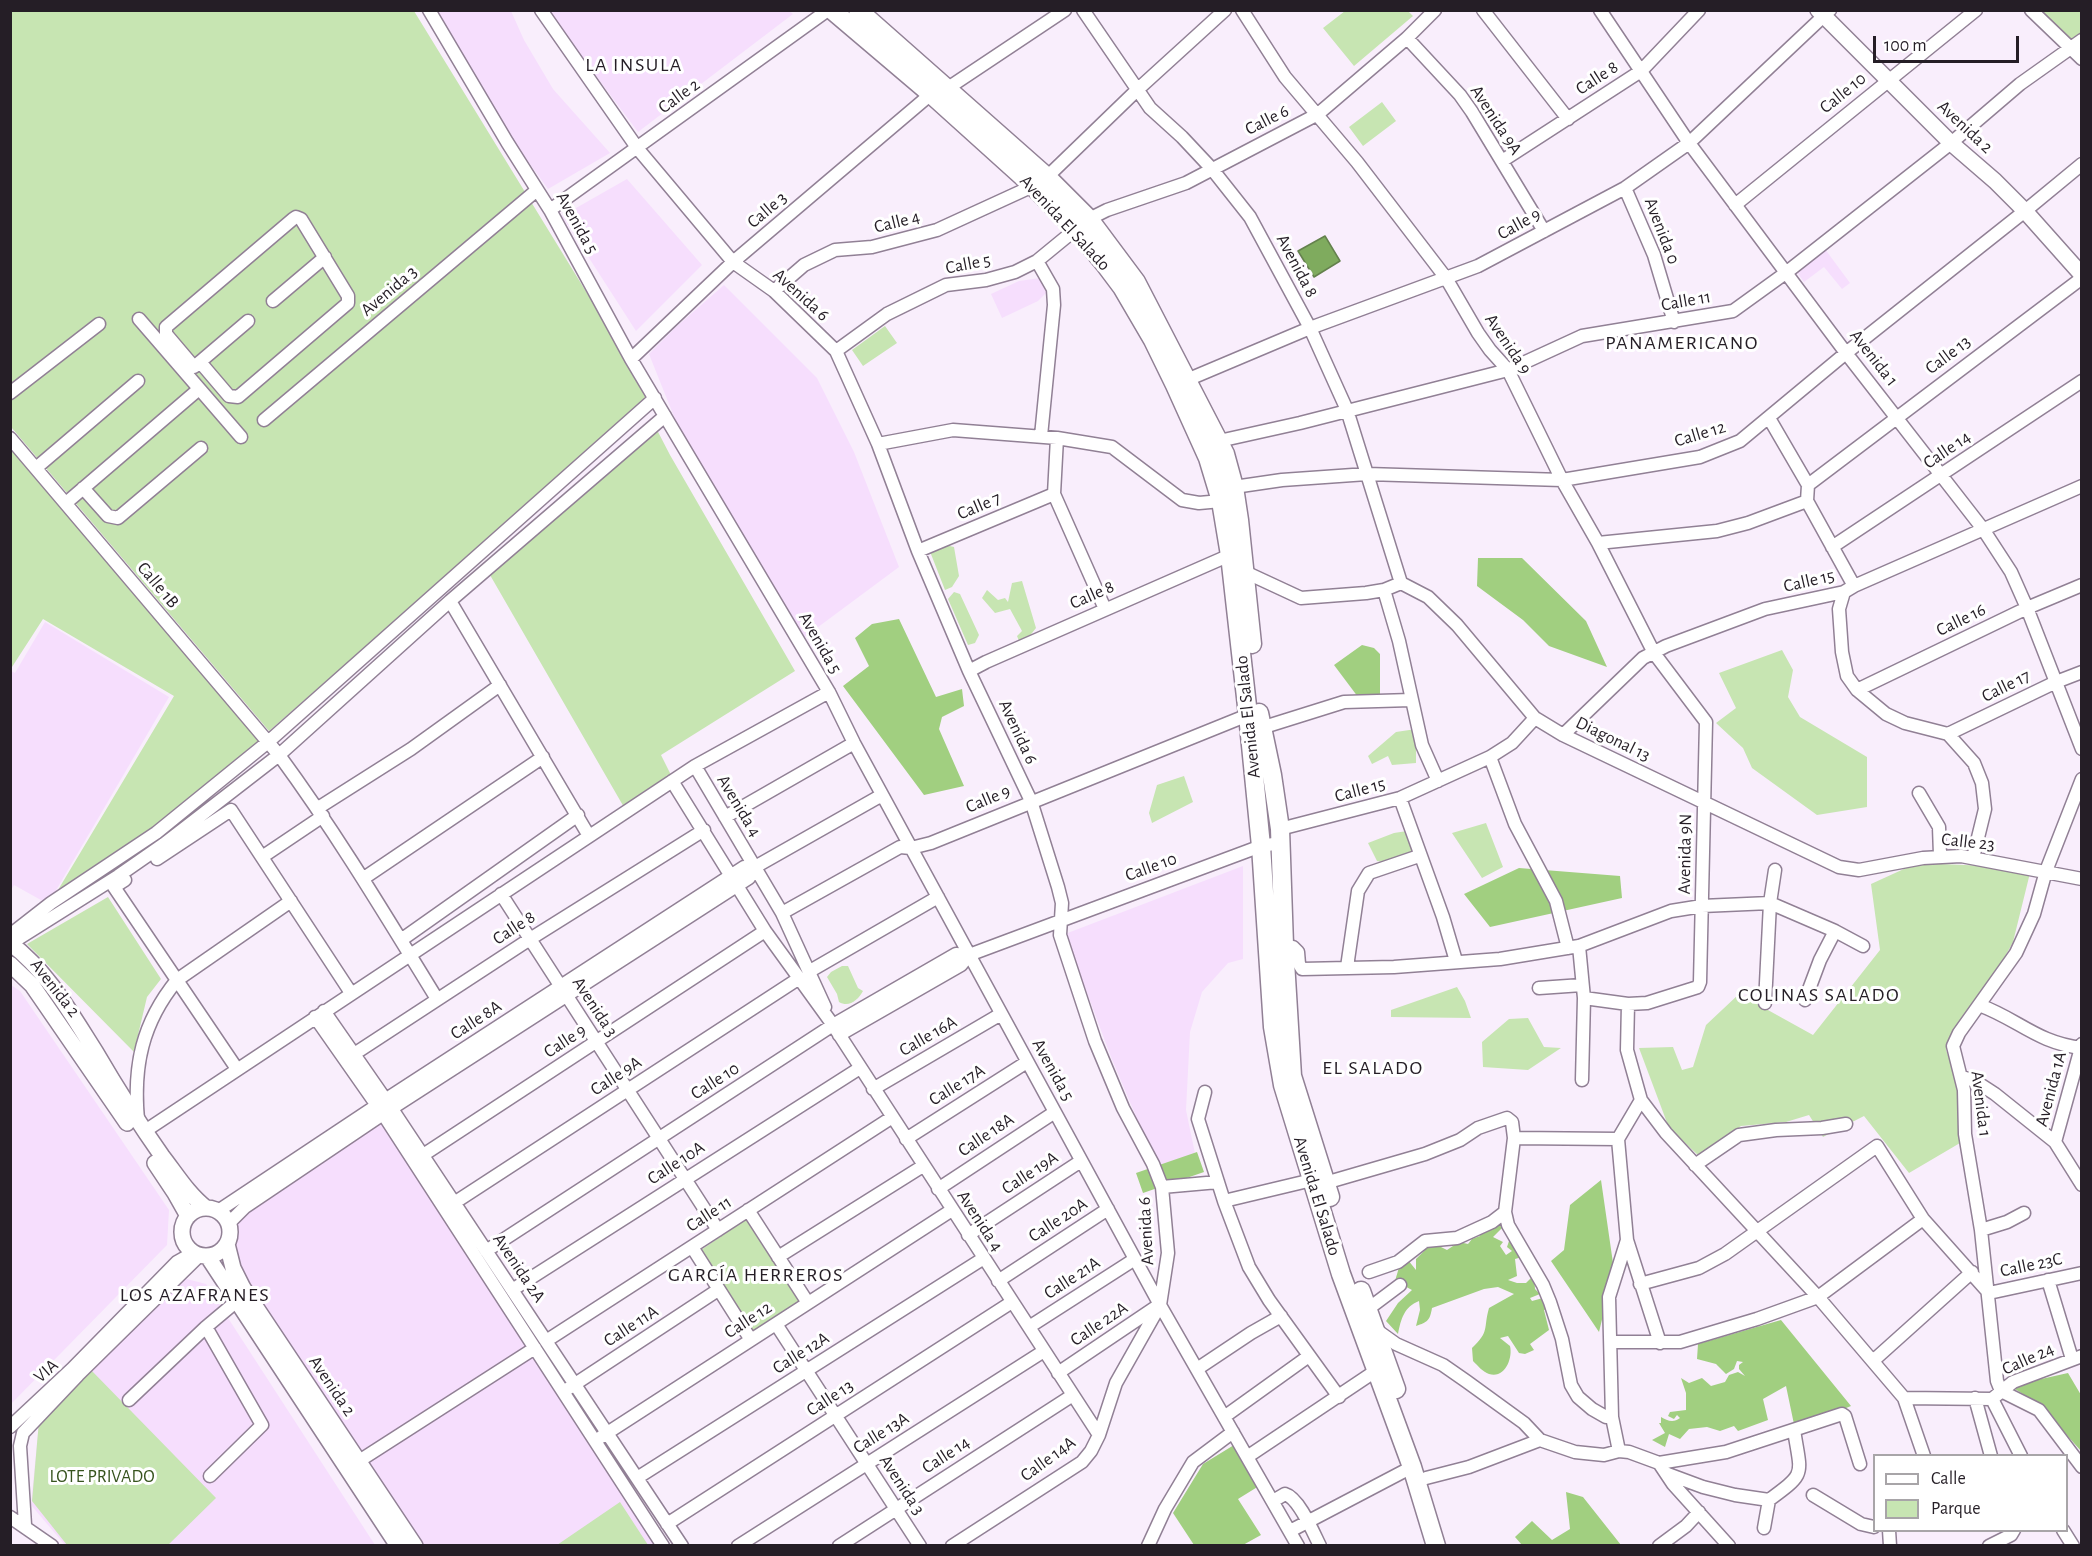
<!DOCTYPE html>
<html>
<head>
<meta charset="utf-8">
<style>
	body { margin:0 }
	#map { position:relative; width:2092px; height:1556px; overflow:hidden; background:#f9eefc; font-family:"Alegreya Sans",sans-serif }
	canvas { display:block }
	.frame { position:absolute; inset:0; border:12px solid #251e26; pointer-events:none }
	.legend { position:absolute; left:1873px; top:1454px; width:195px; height:78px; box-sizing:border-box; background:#fff; border:2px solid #a8a5a8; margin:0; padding:8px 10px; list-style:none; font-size:18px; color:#251e26 }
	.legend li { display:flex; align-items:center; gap:12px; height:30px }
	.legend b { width:30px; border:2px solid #a8a5a8 }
	.scale { position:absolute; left:1873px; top:36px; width:146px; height:27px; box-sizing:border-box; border:3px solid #251e26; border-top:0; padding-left:8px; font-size:18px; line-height:21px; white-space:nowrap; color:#251e26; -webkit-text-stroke:4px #fff; paint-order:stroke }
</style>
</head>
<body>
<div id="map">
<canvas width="2092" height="1556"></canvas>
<div class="frame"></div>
<ul class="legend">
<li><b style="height:8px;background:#fff"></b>Calle</li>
<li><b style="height:16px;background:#c7e5b2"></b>Parque</li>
</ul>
<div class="scale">100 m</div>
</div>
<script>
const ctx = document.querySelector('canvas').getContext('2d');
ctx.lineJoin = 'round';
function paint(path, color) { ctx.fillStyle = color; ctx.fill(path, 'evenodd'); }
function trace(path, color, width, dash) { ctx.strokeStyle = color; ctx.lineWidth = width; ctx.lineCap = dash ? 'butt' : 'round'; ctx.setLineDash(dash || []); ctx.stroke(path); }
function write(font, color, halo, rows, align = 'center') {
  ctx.font = font + ' "Alegreya Sans",sans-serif'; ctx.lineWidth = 6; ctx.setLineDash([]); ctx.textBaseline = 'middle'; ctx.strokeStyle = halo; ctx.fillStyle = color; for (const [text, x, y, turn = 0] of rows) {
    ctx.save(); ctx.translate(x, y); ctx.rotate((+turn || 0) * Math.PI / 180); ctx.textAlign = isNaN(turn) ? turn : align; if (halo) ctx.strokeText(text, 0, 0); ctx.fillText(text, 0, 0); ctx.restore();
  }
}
const built = new Path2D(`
	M788,10L793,14L638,132L557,24L550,11Z
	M436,11H511L524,40L553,89L610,153L548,189L482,98Z
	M627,179L702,265L636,331L562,216Z
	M1825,249L1850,283L1842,289L1824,267L1804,282L1796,271Z
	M1040,278L1046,293L1038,301L1002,318L991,294L1019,281Z
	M724,285L817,378L854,452L899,567L802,639L687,449L649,354L676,327Z
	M45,622L169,697L48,904L14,885L11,890V671L15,673Z
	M1243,866V959L1228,963L1202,992L1190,1032L1186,1110L1199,1173L1164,1183L1111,1057L1065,934Z
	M11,985L20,991L169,1210L167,1245L11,1404Z
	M383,1119L658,1545H416L238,1270L229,1239L235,1224L248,1209Z
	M183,1278L206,1284L375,1545H65L31,1505L39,1421Z`);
const green = new Path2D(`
	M10,11H414L628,360L647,401L269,731L11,427Z
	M1345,11H1408L1413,16L1354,66L1323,28Z
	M2036,11H2081V40L2075,46Z
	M1382,102L1396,121L1363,146L1349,127Z
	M885,326L897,343L863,366L852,350Z
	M656,428L670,455L795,671L661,755L673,779L625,809L490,575Z
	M10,445L262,742L200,797L55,895L174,696L43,619L12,667L11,666Z
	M941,544L954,547L959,576L952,587L945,590L929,549Z
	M1022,581L1036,628L1028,638L1019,641L1017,636L1022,631L1010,609L995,613L982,598L987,590L998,600L1005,598L1008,602L1012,583Z
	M954,592L960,594L979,635L975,643L968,645L948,599Z
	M1782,650L1793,670L1788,697L1800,717L1867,757V807L1817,815L1752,768L1743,748L1716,723L1736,708L1719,673Z
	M1416,729V763L1392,765L1388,756L1372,764L1368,756L1396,732Z
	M1184,776L1193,802L1152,823L1149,813L1157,785Z
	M1486,823L1503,867L1482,878L1452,833Z
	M1407,831L1415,857L1392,864L1377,861L1368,843L1394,833Z
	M1917,863L1988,866L2030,873L2013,942L1984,995L1946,1050L1960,1087V1143L1909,1173L1864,1116L1823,1137L1809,1115L1786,1122L1741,1126L1699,1156L1669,1128L1639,1048L1673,1047L1682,1070L1693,1067L1706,1025L1739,994L1813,1035L1880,950L1871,884Z
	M108,897L161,979L147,997L134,1052L27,944Z
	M842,966H848L858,988L863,991C858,1000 849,1008 839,1002L837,994L827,977L831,972Z
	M1457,987L1465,1001L1471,1018L1391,1017V1010Z
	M1528,1018L1544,1047L1561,1048L1528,1070L1483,1067L1482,1042L1509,1019Z
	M746,1219L807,1295L753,1333L701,1250Z
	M91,1370L216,1498L167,1546L67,1545L32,1501L39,1421Z
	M620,1502L648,1545H557Z`);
const forest = new Path2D(`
	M1478,558H1522L1586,621L1607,667L1549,646L1523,620L1477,586Z
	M899,619L936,697L962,689L964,706L942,717L939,729L964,786L924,795L843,686L869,666L855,638L872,624Z
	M1362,645L1374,648L1380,654V697H1358L1334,665Z
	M1519,868L1620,876L1622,898L1490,927L1464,894Z
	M1197,1152L1204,1172L1143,1193L1136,1173Z
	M1601,1180L1614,1270L1599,1332L1551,1261L1564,1250L1570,1205Z
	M1497,1225L1503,1227L1493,1237L1503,1242L1500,1246L1506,1255L1512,1251L1507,1247L1511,1235L1522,1257L1515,1259L1517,1276L1508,1280L1517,1283H1526L1534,1275L1535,1289L1540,1294L1530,1298L1532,1301L1543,1298L1549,1308L1544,1310L1549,1330L1530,1344L1534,1350L1525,1354L1519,1353L1508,1336L1500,1338L1510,1346C1513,1358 1505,1379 1489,1374C1483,1372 1478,1366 1473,1361L1472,1348C1490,1331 1483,1329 1489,1308L1514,1294L1498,1287L1484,1289L1432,1308C1430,1320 1428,1322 1416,1326L1420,1310L1419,1301C1404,1307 1401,1319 1398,1334L1386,1321L1398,1303L1412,1290L1395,1281L1400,1264L1408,1260L1416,1270V1259L1429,1246L1435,1244L1447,1250L1459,1242L1468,1244L1472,1239L1480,1236L1482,1226Z
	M1781,1320L1851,1406L1795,1429L1786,1386L1763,1399L1768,1420L1738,1431L1734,1426L1720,1431L1707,1427L1689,1429L1680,1439L1669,1434L1665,1447L1652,1440L1665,1433L1659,1423H1661V1417C1667,1421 1674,1423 1680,1418L1677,1415L1674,1419L1668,1416L1670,1412L1686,1410V1393L1681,1378L1689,1383L1702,1378L1711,1386L1725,1382L1729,1375L1738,1372L1745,1376L1739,1369V1365L1743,1362L1737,1361L1734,1369L1726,1374L1716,1364L1697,1359L1698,1344Z
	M2068,1373L2081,1395V1451L2039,1404L2010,1386Z
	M1234,1445L1259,1486L1238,1499L1261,1535L1243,1545H1194L1173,1513L1203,1464Z
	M1566,1492L1583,1497L1621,1545H1522L1515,1537L1532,1521L1552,1540L1570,1529Z`);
const water = new Path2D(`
	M1325,236L1340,261L1314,277L1298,251Z`);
const minor = new Path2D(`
	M429,10L507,142L550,210L631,359L829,692L854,743L1160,1305L1298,1546
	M541,10L638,149L733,262L774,291L836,351L878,444L918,551L969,671L1031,801L1058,887L1062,903L1060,935L1095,1041L1123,1108L1153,1164L1162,1187L1168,1253L1160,1305L1116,1383L1099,1435L1091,1451L1082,1462L952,1546
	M1083,10L1150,108L1182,137L1212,169L1250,217L1310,328L1347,410L1401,583
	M1242,10L1285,77L1357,162L1446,278L1478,333L1490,350L1508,370L1562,480L1598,543L1654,653L1706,722L1700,982L1698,987L1647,1003L1628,1004L1584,998
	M1483,10L1568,119
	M1600,10L1689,143L1846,353L1983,529L2011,572L2027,608L2082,749
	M2031,10L2082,59
	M1407,38L1460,95L1472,112L1544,231
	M948,88L1065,10
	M1502,161L1641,71L1699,10
	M1047,177L1136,91L1225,10
	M1625,188L1654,255L1674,322
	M1735,205L1976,10
	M550,210L828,10
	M1089,219L1107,210L1186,183L1318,114L1407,38L1435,10
	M1037,261L1053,289L1054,305L1041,436
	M774,291L804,265L835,250L872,247L937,230L1033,186
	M273,301L325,257
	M139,319L241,437
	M836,351L887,314L946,285L986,280L1015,272L1037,261L1076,229
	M631,359L733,262L931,94
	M194,367L166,334V327L293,219L296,217L301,219L348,296V303L238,397L229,396L200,362
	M194,367L248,321
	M1182,382L1310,328L1478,266L1625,188L1689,143L1830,10
	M10,393L99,324
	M1769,418L1808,485L1807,501L1854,586
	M264,420L537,190
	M10,438L279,755C337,834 386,916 437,999
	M1057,438L1054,494L1105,609
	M1219,441L1300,423L1508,370L1582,336L1733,311L1787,272L1951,143L2020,84L2082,40
	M878,444L953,430L1057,438L1112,447L1182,500L1199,503L1221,501
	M36,468L138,381
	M1808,485L2082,278
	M1234,487L1282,480L1367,474L1562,480L1700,457L1740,441L1846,353L2025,211L2082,164
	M83,488L108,516L118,518L201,448
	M66,503L199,389
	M1598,543L1717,531L1748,523L1807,501
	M1832,547L2082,381
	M918,551L1054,494
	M1245,572L1301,598L1366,593L1384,590L1401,583
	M1401,583L1428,597L1457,625L1535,718L1563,735L1839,867L1859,870L1923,858L1961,856L2082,879
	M1384,590L1399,641L1422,745L1438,781
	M1844,592L1839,609L1842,652L1847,676L1857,690L1886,714L1905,723L1948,734L1974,763L1982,783L1985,809L1973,858
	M450,601L589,836
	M969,671L986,662L1230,555
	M1857,690L2027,608L2082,585
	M1261,728L1344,702L1411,700
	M1948,734L2056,682L2082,672
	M1563,735L1643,658L1666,646L1765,609L1844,592L1854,586L2082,486
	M1490,757L1515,824L1556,901L1568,948
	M695,766L782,913L825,1007
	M2082,779L2046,871L2034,914L2016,953L1959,1033L1953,1046L1964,1090L1965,1134L1981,1230L1997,1381L2001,1391L2039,1410L2082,1467
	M672,781L765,931L833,1025L1099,1435
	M1919,793L1939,827L1940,855
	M1400,798L1443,917L1456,961
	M318,808L411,749L500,685
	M725,817L854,743
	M1280,829L1400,798L1490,757L1512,743L1535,718
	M262,857L323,816
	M157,859L231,810L351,993
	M364,878L543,757
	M125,880L114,887L237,1069
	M501,894L718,1230
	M782,913L900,847L911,848L931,843L1248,715
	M10,935L51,903L156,833L268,742L655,398
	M401,940L578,815
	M10,944L118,876L164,844L279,755L450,601L665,416
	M1284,945L1293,947L1298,952L1299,964L1302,969L1394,967L1500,959L1579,946L1671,911L1702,906L1770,903L1835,931L1863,946
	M1579,946L1584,998L1582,1080
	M1347,967L1358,891L1369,873L1419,856
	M810,971L938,897
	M1539,988L1582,985
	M1805,1000L1820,960L1835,931
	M1765,1003L1770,903L1775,870
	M1979,1005C2018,1019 2037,1043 2082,1048
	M324,1011L392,1109L682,1546
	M315,1017L383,1114L663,1546
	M839,1035L961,965L969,955
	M348,1058L530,939L704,830
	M1962,1077L1975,1081L1995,1094L2055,1142L2082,1185
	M873,1089L1001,1014
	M1205,1092L1198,1119L1224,1201L1249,1267L1269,1300L1339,1397
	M1641,1100L1666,1133L1818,1297L1904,1398L1924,1456
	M138,1120C133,1066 142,1023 177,980L291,901
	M145,1131L695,766L829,692
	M1514,1138L1618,1139
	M906,1139L1027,1062
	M2055,1142L2082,1044
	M417,1159L765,931
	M1695,1165L1739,1135L1776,1130L1822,1128L1846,1124
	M1325,1183L1425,1154L1460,1140L1478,1128L1507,1118L1512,1122L1514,1138L1505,1212L1508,1225L1543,1285L1550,1302L1562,1339L1571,1385L1578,1397L1592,1409L1606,1417H1612
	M1162,1187L1218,1182
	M938,1189L1055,1112
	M1224,1201L1312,1180
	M454,1203L798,979
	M748,1210L808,1303
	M218,1211L385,1100L744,867H755L882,795
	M228,1224L245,1207L383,1114L749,878L755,867
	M1981,1230L2007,1222L2024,1213
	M968,1235L1081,1161
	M1627,1240L1660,1343
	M692,1247L751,1340
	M486,1251L833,1025L956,954L969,955L1261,846L1280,843
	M778,1257L923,1166
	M1369,1272L1398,1262L1425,1241L1457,1238L1492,1222L1505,1212
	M2048,1280L2072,1359
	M998,1281L1108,1209
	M1640,1284L1699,1268L1725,1254L1877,1146L1923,1219L1989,1293L2082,1273
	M512,1290L860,1068
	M1368,1309L1400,1285
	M776,1324L920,1546
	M206,1327L262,1425L210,1476
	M1029,1327L1135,1259
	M1375,1329L1396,1344L1443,1365L1466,1381L1524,1423L1540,1440L1575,1452L1604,1455L1619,1451L1629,1452L1659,1463L1726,1452L1842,1414L1845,1416L1860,1464
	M546,1341L891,1118
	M1611,1342H1680L1757,1319L1818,1297L1923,1219
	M1874,1360L1972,1272
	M72,1369L177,1262L193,1253
	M1197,1369L1251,1333L1281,1316
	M1058,1373L1156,1307
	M569,1388L718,1290
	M1904,1398L1992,1399
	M1975,1398L1991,1456
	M1992,1399L2013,1382L2082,1356
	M1992,1399L2021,1456
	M129,1400L206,1327L237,1301
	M1224,1417L1309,1356
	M10,1427L72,1369L77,1374
	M601,1437L952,1210
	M1619,1451L1612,1417L1609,1297L1627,1240L1618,1139L1641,1100L1627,1050L1628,1004
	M1247,1457L1377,1370
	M359,1461L535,1348
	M1659,1463L1673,1484L1729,1546
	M1668,1474L1703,1487L1735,1495L1769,1500
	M637,1478L984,1258
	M1426,1478L1469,1467L1540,1440
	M1813,1495L1861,1524L1874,1527
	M1273,1501L1285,1494C1299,1498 1313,1532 1320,1546
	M10,1517L52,1546
	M667,1524L1012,1302
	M25,1525L20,1446L23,1433L78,1375L199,1256
	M1764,1528L1769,1500C1807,1472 1801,1476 1794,1430
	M1889,1530L1890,1546
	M2063,1530L2073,1546
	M1290,1531L1412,1467
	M738,1546L1044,1351
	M839,1546L1073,1395
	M1148,1546L1165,1509L1193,1462L1233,1432
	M1659,1546L1686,1526L1699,1512
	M1989,1546L2011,1535L2014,1530`);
const tertiary = new Path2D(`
	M1818,10L1951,143L1995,181L2025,211L2082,275
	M10,943C48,972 70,1012 95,1051C116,1087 138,1122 162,1156C176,1174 188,1194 206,1208
	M10,964L32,985L127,1123
	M155,1163L175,1193L188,1216
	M182 1232a24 24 0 1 1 48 0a24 24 0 1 1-48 0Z
	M227,1244L233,1268L243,1288L415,1546
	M208,1257L398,1546`);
const primary = new Path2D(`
	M832,10L931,94L1033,186L1076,229L1104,263L1122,287L1153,340L1175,385L1208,458L1221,501L1230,555L1248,715L1261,846L1273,1027L1283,1085L1341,1274L1412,1467L1436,1546
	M858,10L1047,177L1089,219L1136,282L1225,454L1234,487L1239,520L1252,644
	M1259,713L1272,775L1280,829L1284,945L1292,1076L1330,1197
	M1361,1291L1396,1389`);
const streetNames = [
	["Calle 8",1597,78,-33],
	["Calle 10",1843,93,-39],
	["Calle 2",679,96,-36],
	["Calle 6",1267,120,-27],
	["Avenida 9A",1496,120,57],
	["Avenida 2",1965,127,43],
	["Calle 3",767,210,-40],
	["Calle 4",897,222,-14],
	["Avenida 5",577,223,61],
	["Avenida El Salado",1065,223,47],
	["Calle 9",1519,224,-29],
	["Avenida 0",1662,231,69],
	["Calle 5",968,264,-11],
	["Avenida 8",1297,266,62],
	["Avenida 3",389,291,-40],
	["Avenida 6",801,295,42],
	["Calle 11",1686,301,-10],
	["Avenida 9",1508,344,56],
	["Calle 13",1948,355,-37],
	["Avenida 1",1874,358,52],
	["Calle 12",1700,434,-17],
	["Calle 14",1947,450,-34],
	["Calle 7",979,506,-23],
	["Calle 15",1809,581,-13],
	["Calle 1B",158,585,50],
	["Calle 8",1092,595,-24],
	["Calle 16",1961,620,-26],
	["Avenida 5",820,643,60],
	["Calle 17",2006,686,-26],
	["Avenida El Salado",1248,717,-96],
	["Avenida 6",1018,732,65],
	["Diagonal 13",1613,739,26],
	["Calle 15",1360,790,-15],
	["Calle 9",988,799,-23],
	["Avenida 4",739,806,59],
	["Calle 23",1968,842,6],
	["Avenida 9N",1685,854,-89],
	["Calle 10",1151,867,-20],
	["Calle 8",514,928,-33],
	["Avenida 2",55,988,52],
	["Avenida 3",595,1007,57],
	["Calle 8A",476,1020,-33],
	["Calle 16A",928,1036,-30],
	["Calle 9",565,1041,-33],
	["Avenida 5",1053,1070,61],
	["Calle 9A",616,1076,-33],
	["Calle 10",715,1081,-33],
	["Calle 17A",957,1085,-32],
	["Avenida 1A",2051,1089,-75],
	["Avenida 1",1981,1104,83],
	["Calle 18A",986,1135,-34],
	["Calle 10A",676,1163,-33],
	["Calle 19A",1030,1173,-33],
	["Avenida El Salado",1317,1196,73],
	["Calle 11",709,1214,-33],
	["Calle 20A",1058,1220,-33],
	["Avenida 4",980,1221,57],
	["Avenida 6",1146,1231,-93],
	["Calle 23C",2031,1265,-12],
	["Avenida 2A",519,1268,56],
	["Calle 21A",1072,1278,-33],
	["Calle 12",748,1320,-33],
	["Calle 22A",1099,1324,-34],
	["Calle 11A",631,1326,-33],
	["Calle 12A",801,1353,-32],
	["Calle 24",2028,1359,-24],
	["VIA",46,1371,-41],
	["Avenida 2",332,1386,56],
	["Calle 13",830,1398,-33],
	["Calle 13A",881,1433,-32],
	["Calle 14",946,1455,-33],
	["Calle 14A",1048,1459,-36],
	["Avenida 3",902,1485,57]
];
const parkNames = [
	["LOTE PRIVADO",102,1477]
];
const neighbourhoodNames = [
	["LA INSULA",634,65],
	["PANAMERICANO",1682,343],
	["COLINAS SALADO",1819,995],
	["EL SALADO",1373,1068],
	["GARCÍA HERREROS",756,1275],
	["LOS AZAFRANES",195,1295]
];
paint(built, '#f6defd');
paint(green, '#c7e5b2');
paint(forest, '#a1cf80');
paint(water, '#7fab5e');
trace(water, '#64814d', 1.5);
trace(minor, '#918095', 15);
trace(tertiary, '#918095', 18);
trace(primary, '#918095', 21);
trace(minor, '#fff', 12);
trace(tertiary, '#fff', 15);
trace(primary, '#fff', 18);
write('18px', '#251e26', '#fff', streetNames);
write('18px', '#36531d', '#fff', parkNames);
ctx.letterSpacing = '1.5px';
write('20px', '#251e26', '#fff', neighbourhoodNames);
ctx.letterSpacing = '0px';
</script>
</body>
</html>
